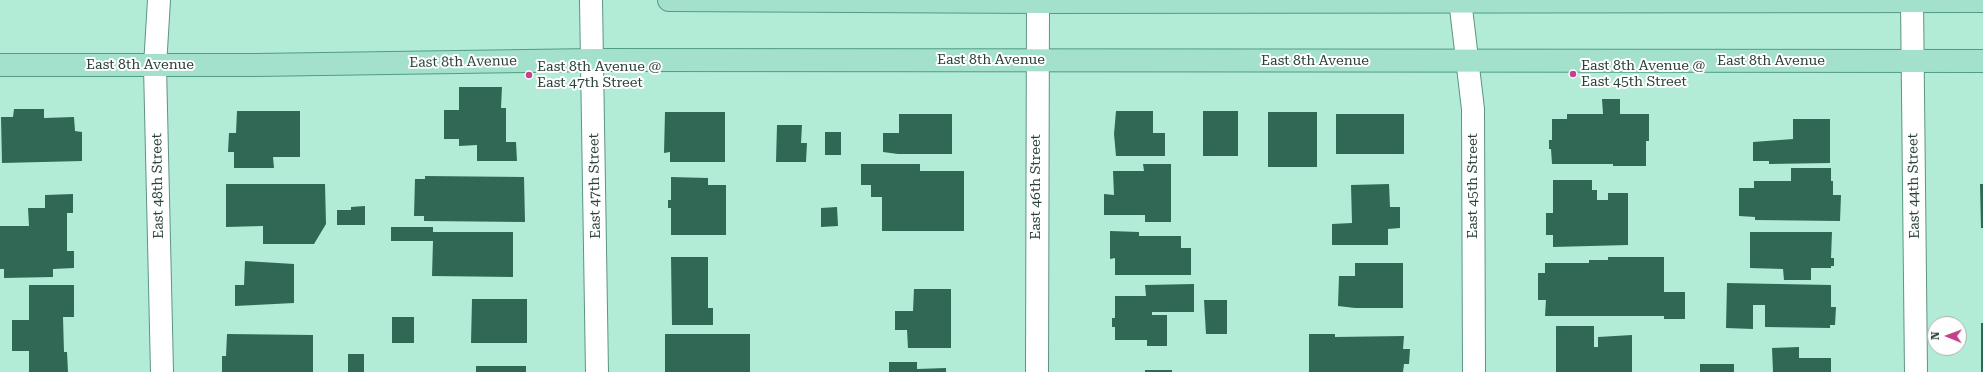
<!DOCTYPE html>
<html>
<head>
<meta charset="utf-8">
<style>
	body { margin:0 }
	#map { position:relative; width:1983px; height:372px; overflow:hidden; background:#b2ecd6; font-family:"Roboto Serif",serif }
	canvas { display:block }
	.north { position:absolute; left:1927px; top:316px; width:40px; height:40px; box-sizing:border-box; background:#fefefe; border:1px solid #a9b3af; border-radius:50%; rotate:271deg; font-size:11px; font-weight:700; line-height:16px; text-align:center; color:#2a4239 }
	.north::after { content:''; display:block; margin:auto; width:14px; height:18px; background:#c3428b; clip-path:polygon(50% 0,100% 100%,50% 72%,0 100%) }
</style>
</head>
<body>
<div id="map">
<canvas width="1983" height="372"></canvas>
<div class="north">N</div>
</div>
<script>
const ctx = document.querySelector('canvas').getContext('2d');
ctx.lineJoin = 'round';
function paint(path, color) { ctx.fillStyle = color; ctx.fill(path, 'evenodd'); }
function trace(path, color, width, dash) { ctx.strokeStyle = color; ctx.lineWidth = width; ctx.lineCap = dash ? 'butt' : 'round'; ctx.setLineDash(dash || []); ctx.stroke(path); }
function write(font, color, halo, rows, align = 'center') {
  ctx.font = font + ' "Roboto Serif",serif'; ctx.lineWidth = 4; ctx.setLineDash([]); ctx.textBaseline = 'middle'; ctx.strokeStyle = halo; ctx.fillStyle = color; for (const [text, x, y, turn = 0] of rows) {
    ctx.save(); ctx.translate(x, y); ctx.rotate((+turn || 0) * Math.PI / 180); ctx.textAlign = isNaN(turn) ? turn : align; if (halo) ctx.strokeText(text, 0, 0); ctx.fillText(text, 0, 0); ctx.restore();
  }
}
const building = new Path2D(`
	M459,87H502L501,108H506V142H516L517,161H477V145L459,146V139H444V110H459Z
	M1602,99H1620V114H1649V141H1646V166H1613V164H1552L1551,149H1549V140H1552V119H1567V114H1603Z
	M14,109H44V118L74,117L75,131L82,132V161L2,163L1,117H13Z
	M237,111H300V157H273L274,168H234V152H228L229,133H236Z
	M1116,111H1153V133H1165V156H1116L1114,134Z
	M1203,111H1238V156H1203Z
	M665,112H725V162H670V152L664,153Z
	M1268,112H1317V167H1268Z
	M899,114H952V154H898L883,152V133H899Z
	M1336,114H1404V154H1336Z
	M1793,119H1830V163L1769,164V161H1753V142L1793,139Z
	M777,125H802L801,143H807L806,162H776Z
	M825,132H841V155H825Z
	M861,164H920V171H964V231H882V197H871V185H861Z
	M1143,164H1171V222H1145V215H1104V194L1114,195L1113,171H1144Z
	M1791,168H1831V181H1833V195H1841L1840,221L1755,220V217L1739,216V188H1754V181H1791Z
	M425,176L524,177L525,222L424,221V216H414L415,179H425Z
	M671,177L708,178V185H726V235H671V208H668V200H671Z
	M1553,180H1592V190H1597V200H1608V193H1628V245L1553,247V235H1546V213H1553Z
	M226,184H325L326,224L314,244H263V226L226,227Z
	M1389,184L1390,207H1400V228L1388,229V245H1332V224L1352,223L1351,185Z
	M1980,184H1983V228H1981Z
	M73,194V213H67V251H74V268L53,269V277L4,278V269H0V226H29L28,208H45V195Z
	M365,206V225H337V210H351V207Z
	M837,207L838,226L821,227V208Z
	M391,227H433V232H513V277L432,276L433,241H391Z
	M1110,231L1139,232V236H1181V248H1191V275H1115V258L1110,259Z
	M1750,232H1832L1831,258H1834V266H1831V268H1811V280H1784L1783,269L1750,268Z
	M671,257H708V308H713V325H672Z
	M1608,257H1664V292H1685V319H1664V316H1545L1546,300H1538V273H1545V263H1589V260H1608Z
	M245,261L294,264V303L235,306V285H244Z
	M1355,263H1403V308H1355L1338,306L1339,276H1355Z
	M1727,283L1831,285V307H1836L1835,325H1830V328L1765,327V305H1753V329L1726,328Z
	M1194,284V312H1152V315H1167V346H1147V340H1115V327H1112V318H1115V296H1146L1145,285Z
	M29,285H74V317H63L64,352H67L68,372H29V351H12V320H29Z
	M914,289H951V348H908L907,330H895V311H913Z
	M472,299H527V343H471Z
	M1204,300H1227V334H1206Z
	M392,317H414V343H392Z
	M1981,323H1983V372H1981Z
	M1556,326H1594V347H1598V337L1632,335V372H1556Z
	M227,334L313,335V372H222V356H226Z
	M665,334H750V372H665Z
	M1309,334H1335V337L1404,336L1403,349H1410L1409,364H1404L1403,372H1309Z
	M1799,347V358H1831V372H1773L1772,348Z
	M348,354H364V372H348Z
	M889,362H917V369L946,368V372H889Z
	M1700,364H1734V372H1700Z
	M476,366H526V372H476Z
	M1145,370H1172V372H1145Z`);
const minor = new Path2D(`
	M159,0L155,66L162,372
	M591,0L597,372
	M1460,0L1473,109L1474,372
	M1912,1L1916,372
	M1037,372L1038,2`);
const primary = new Path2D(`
	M669,0L1038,2L1983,1
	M0,65H255L593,60L1983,61`);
const markers = [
	[1573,74,4,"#c3428b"],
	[529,75,4,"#c3428b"]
];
const streetNames = [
	["East 8th Avenue",991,60],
	["East 8th Avenue",1315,61],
	["East 8th Avenue",1771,61],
	["East 8th Avenue",463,62,-1],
	["East 8th Avenue",140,65],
	["East 48th Street",158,186,-91],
	["East 47th Street",595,186,-91],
	["East 45th Street",1473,186,-90],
	["East 44th Street",1914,186,-91],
	["East 46th Street",1036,187,-90]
];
const poiNames = [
	["East 8th Avenue @",1581,66],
	["East 45th Street",1581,82],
	["East 8th Avenue @",537,67],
	["East 47th Street",537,83]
];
paint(building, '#306855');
trace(minor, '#5d9581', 24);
trace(primary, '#519c83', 24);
trace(minor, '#fff', 22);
trace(primary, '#a3e1cd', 22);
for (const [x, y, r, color] of markers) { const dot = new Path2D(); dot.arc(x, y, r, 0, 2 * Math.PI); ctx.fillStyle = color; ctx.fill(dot); trace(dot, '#fefefe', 1.5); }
write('14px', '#2a4239', '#fefefe', streetNames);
write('14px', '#2a4239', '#fefefe', poiNames, 'left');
</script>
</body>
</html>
